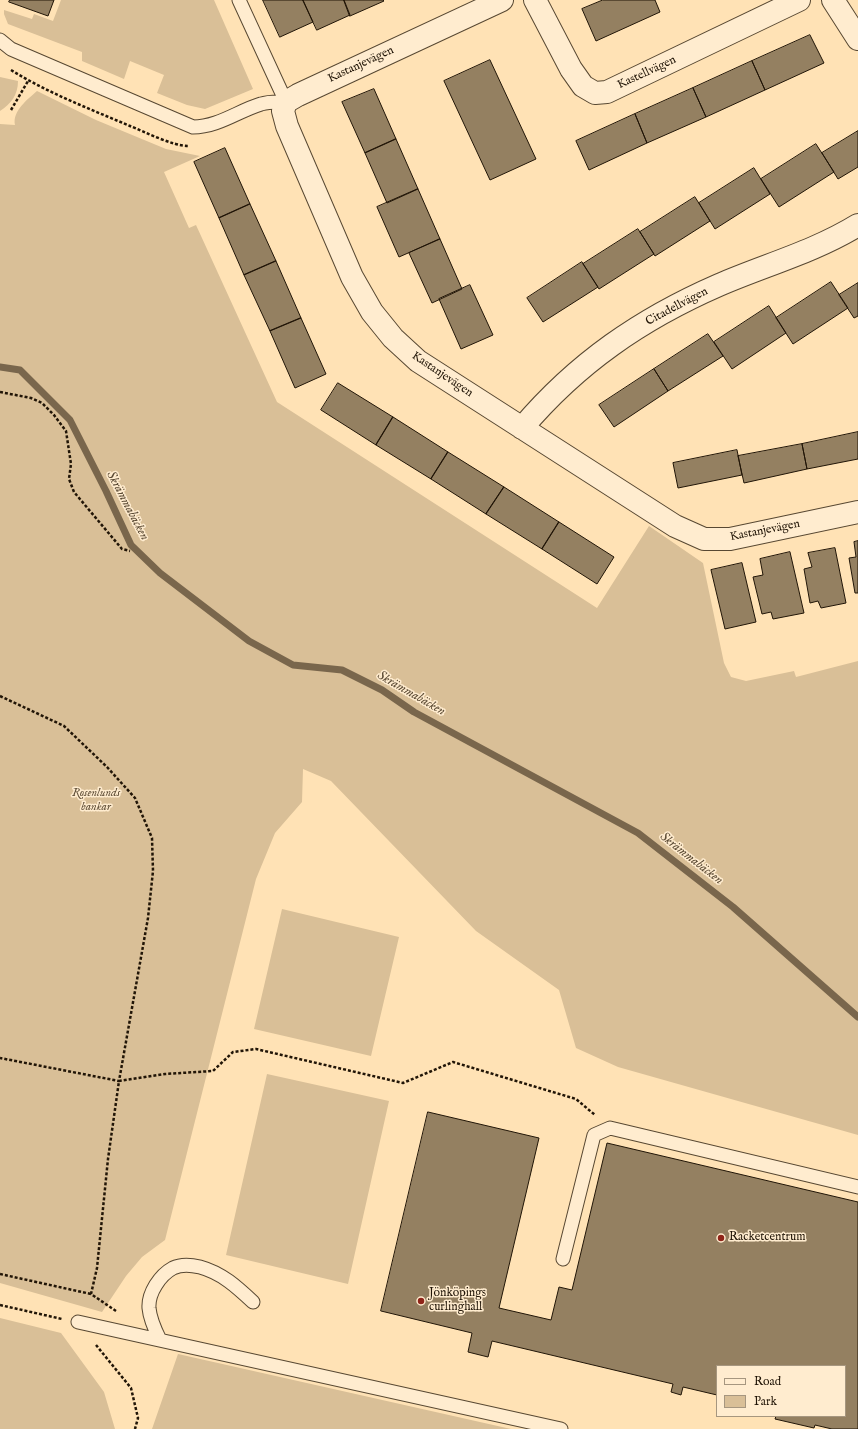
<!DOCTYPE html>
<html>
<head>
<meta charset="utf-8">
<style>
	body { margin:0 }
	#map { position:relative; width:858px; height:1429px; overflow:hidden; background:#ffe2b5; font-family:"IM FELL English",serif }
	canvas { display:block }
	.legend { position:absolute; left:716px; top:1365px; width:130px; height:52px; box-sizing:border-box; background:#ffeccf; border:1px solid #a6967f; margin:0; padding:5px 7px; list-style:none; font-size:12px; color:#211507 }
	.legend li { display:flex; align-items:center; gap:8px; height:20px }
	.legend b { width:20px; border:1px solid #a6967f }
</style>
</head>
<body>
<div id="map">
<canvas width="858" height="1429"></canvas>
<ul class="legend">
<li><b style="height:5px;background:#ffeccf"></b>Road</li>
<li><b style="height:11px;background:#d9bf97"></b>Park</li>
</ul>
</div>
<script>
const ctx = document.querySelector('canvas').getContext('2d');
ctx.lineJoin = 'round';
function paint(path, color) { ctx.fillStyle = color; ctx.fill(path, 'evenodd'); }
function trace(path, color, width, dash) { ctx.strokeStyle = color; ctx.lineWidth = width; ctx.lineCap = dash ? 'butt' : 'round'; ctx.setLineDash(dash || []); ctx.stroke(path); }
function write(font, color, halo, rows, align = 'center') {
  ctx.font = font + ' "IM FELL English",serif'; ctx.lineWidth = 3; ctx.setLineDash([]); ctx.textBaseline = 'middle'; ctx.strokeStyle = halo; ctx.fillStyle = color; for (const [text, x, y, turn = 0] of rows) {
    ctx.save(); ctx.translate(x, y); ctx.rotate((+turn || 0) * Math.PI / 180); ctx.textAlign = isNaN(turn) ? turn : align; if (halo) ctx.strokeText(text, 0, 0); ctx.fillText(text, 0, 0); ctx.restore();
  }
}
const green = new Path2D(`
	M61,0H214L253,89L205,109L187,105L157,93L164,75L130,61L124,79L82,61V52L8,24L4,14V10L32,19L34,14L53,21Z
	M0,77L18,81C18,95 11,104 0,111Z
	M37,91L96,120L166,149L200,156L164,172L189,228L196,225L277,402L597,608L649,526L703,563L724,663L731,677L746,681L794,671L796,677L858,661V1135L618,1067L576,1048L559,990L476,931L331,781L303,769L302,802L275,833L256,879L165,1240L142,1257L126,1276L102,1312L0,1283V124L15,125C12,111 28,99 37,91Z
	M282,909L399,937L371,1056L254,1029Z
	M267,1074L389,1101L348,1284L226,1255Z
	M0,1318L61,1333L104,1392L115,1429H0Z
	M178,1354L511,1429H152Z`);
const stream = new Path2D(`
	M0,367L20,370L70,420L106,491L131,545L160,573L249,641L293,665L342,670L382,690L414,712L638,833L733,907L858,1017`);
const building = new Path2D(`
	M10,0H54L48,16L9,2Z
	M263,0H303L313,22L280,37Z
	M303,0H344L350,15L317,30Z
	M344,0H383L384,1L350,16Z
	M603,0H655L660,12L596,41L582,9Z
	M810,35L824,63L765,90L752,61Z
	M490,60L536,159L490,180L444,81Z
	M752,61L765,90L706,117L693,88Z
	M693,88L706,117L647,143L635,114Z
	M374,89L396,139L365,153L342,102Z
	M635,114L647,143L589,170L576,141Z
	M858,131V167L838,179L822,153Z
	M396,139L418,189L387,203L365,153Z
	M816,144L834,172L779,207L761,179Z
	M225,148L250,204L219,218L194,162Z
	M754,168L770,194L715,229L699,203Z
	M418,189L440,239L399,257L377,207Z
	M695,197L710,221L655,256L640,232Z
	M250,204L276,261L244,275L219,218Z
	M638,229L654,254L599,289L583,264Z
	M440,239L462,289L432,303L409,253Z
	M276,261L301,318L270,331L244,275Z
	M582,262L598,287L543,322L527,298Z
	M831,282L848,308L793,344L776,318Z
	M858,283V316L854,318L839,295Z
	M470,285L493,335L461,349L439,299Z
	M769,306L786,333L732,369L714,342Z
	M301,318L326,374L295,388L270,331Z
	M708,334L723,356L668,391L654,369Z
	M654,369L668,391L614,427L599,405Z
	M338,383L393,417L376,445L321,410Z
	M393,417L448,452L431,479L376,445Z
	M858,432V459L807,469L802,444Z
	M802,444L807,469L744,483L738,456Z
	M737,450L742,475L678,488L673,463Z
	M448,452L504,487L486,514L431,479Z
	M504,487L559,522L542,549L486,514Z
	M559,522L614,557L597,584L542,549Z
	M858,541V593H855L849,558L856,557L854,542Z
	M835,548L846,603L821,608L818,601L810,603L804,569L812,567L808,553Z
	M790,552L804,613L773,619L771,612L762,614L753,577L763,575L760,559Z
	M742,563L756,622L725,629L711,570Z
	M428,1112L539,1138L499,1308L551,1320L559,1287L572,1290L607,1143L858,1202V1429H832L815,1425L814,1428L775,1419L776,1416H845V1366H717V1395L683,1387L681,1395L671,1392L673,1384L492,1341L488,1357L468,1352L472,1333L381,1311Z`);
const path = new Path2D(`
	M11,70C48,93 90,109 130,126C145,132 173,146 188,146
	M11,110L28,81
	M0,392L31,398L42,403L54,415L66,431L71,464L69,479L74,492L122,549L130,551
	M0,696L64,726L107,767L135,798L152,838L153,871L148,918L119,1081L0,1058
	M0,1274L91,1294
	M0,1305L62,1319
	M116,1311L91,1294L97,1268L108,1159L119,1081L165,1074L213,1071L233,1052L256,1049L403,1083L453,1062L576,1099L595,1115
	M96,1345L131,1388L138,1418L135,1429`);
const lane = new Path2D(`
	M0,40L11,49L193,127C218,127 238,111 261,104C270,101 278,102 286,102L239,0
	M563,1259L594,1135L610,1128L858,1187
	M78,1322L561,1429
	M160,1340C155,1330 150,1319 149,1308C148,1293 160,1275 173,1268C181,1264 192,1265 200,1267C222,1273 237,1287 253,1302`);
const street = new Path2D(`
	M502,0L298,95L286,102L283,111L287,126L352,277L372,312L393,338L418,361L675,526L704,539H730L858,512
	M535,0L571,69L583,86L595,93L607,92L799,0
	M833,0L858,39
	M522,428C577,363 641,319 719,285C765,265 814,252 858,225`);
const markers = [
	[721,1238,4,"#8f2418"],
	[421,1301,4,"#8f2418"]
];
const streetNames = [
	["Kastanjevägen",361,65,-25],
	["Kastellvägen",647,73,-25],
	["Citadellvägen",677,307,-28],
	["Kastanjevägen",442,375,34],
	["Kastanjevägen",765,531,-11]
];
const parkNames = [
	["Rosenlunds",96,794],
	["bankar",96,808]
];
const poiNames = [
	["Racketcentrum",729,1238],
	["Jönköpings",429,1294],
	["curlinghall",429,1308]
];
const waterNames = [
	["Skrämmabäcken",127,506,62],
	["Skrämmabäcken",411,694,30],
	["Skrämmabäcken",691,859,38]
];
paint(green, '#d9bf97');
trace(stream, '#79664c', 7);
paint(building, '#948061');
trace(building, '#211507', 1);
trace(lane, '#584832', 15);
trace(street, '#584832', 24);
trace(path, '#211507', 2.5, [3, 2]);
trace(lane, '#ffeccf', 13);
trace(street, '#ffeccf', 22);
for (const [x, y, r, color] of markers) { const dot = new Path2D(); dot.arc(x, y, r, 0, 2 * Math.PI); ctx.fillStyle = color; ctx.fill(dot); trace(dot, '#ffeccf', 1.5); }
write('12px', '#211507', '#ffeccf', streetNames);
write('italic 12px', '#615039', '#ffeccf', parkNames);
write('12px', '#211507', '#ffeccf', poiNames, 'left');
write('italic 13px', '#5c4b35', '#ffeccf', waterNames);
</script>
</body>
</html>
